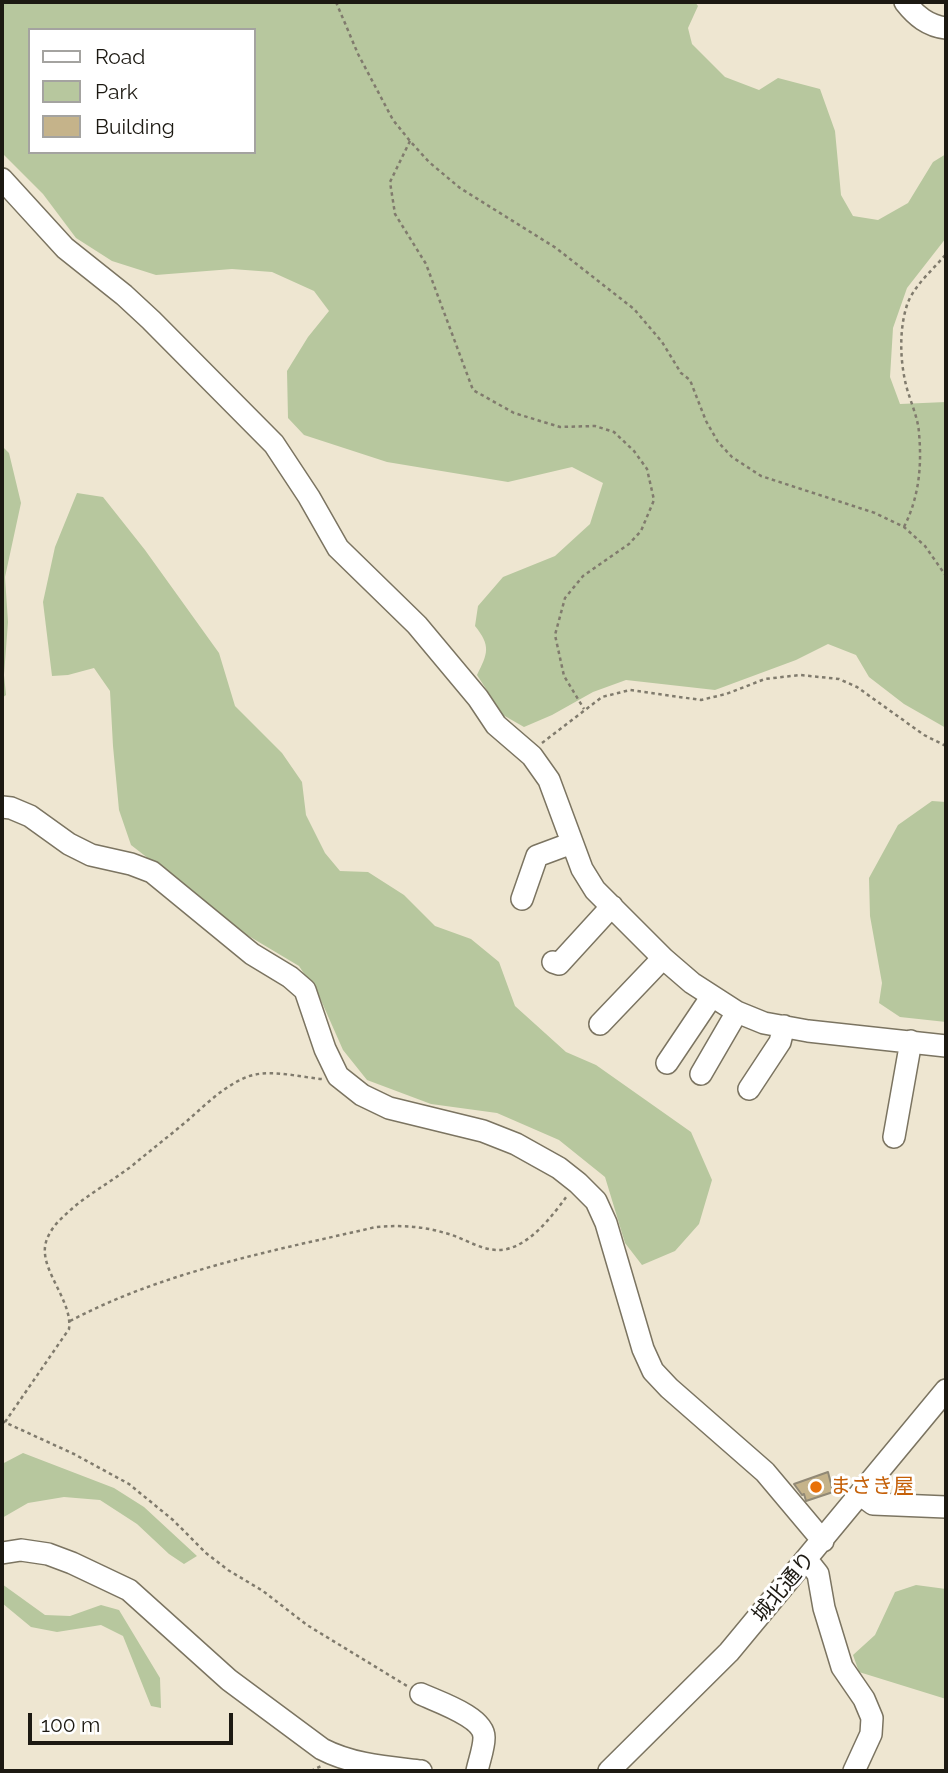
<!DOCTYPE html>
<html>
<head>
<meta charset="utf-8">
<style>
	body { margin:0 }
	#map { position:relative; width:948px; height:1773px; overflow:hidden; background:#eee6d1; font-family:Raleway,sans-serif }
	canvas { display:block }
	.frame { position:absolute; inset:0; border:4px solid #1c1912; pointer-events:none }
	.legend { position:absolute; left:28px; top:28px; width:228px; height:126px; box-sizing:border-box; background:#fff; border:2px solid #a4a3a0; margin:0; padding:9px 12px; list-style:none; font-size:21px; color:#1c1912 }
	.legend li { display:flex; align-items:center; gap:14px; height:35px }
	.legend b { width:35px; border:2px solid #a4a3a0 }
	.scale { position:absolute; left:28px; top:1713px; width:205px; height:32px; box-sizing:border-box; border:4px solid #1c1912; border-top:0; padding-left:9px; font-size:21px; line-height:24px; white-space:nowrap; color:#1c1912; -webkit-text-stroke:5px #fff; paint-order:stroke }
</style>
</head>
<body>
<div id="map">
<canvas width="948" height="1773"></canvas>
<div class="frame"></div>
<ul class="legend">
<li><b style="height:9px;background:#fff"></b>Road</li>
<li><b style="height:19px;background:#b7c79e"></b>Park</li>
<li><b style="height:19px;background:#c5b38a"></b>Building</li>
</ul>
<div class="scale">100 m</div>
</div>
<script>
const ctx = document.querySelector('canvas').getContext('2d');
ctx.lineJoin = 'round';
function paint(path, color) { ctx.fillStyle = color; ctx.fill(path, 'evenodd'); }
function trace(path, color, width, dash) { ctx.strokeStyle = color; ctx.lineWidth = width; ctx.lineCap = dash ? 'butt' : 'round'; ctx.setLineDash(dash || []); ctx.stroke(path); }
function write(font, color, halo, rows, align = 'center') {
  ctx.font = font + ' Raleway,"Noto Sans JP",sans-serif'; ctx.lineWidth = 6; ctx.setLineDash([]); ctx.textBaseline = 'middle'; ctx.strokeStyle = halo; ctx.fillStyle = color; for (const [text, x, y, turn = 0] of rows) {
    ctx.save(); ctx.translate(x, y); ctx.rotate((+turn || 0) * Math.PI / 180); ctx.textAlign = isNaN(turn) ? turn : align; if (halo) ctx.strokeText(text, 0, 0); ctx.fillText(text, 0, 0); ctx.restore();
  }
}
const green = new Path2D(`
	M2,2H695L698,6L688,28L692,44L725,77L759,90L778,78L820,89L835,131L841,195L853,216L878,220L908,203L933,162L946,154V238L907,288L893,328L890,377L900,404L946,402V728L904,704L869,677L856,655L828,644L796,660L715,690L626,680L593,692L552,715L524,727L503,715L477,675C488,653 491,646 475,626L478,606L503,577L555,556L590,524L603,483L572,467L508,482L387,462L304,435L288,418L287,371L308,337L329,311L314,291L272,272L232,269L156,275L112,261L76,238L43,194L2,153ZM30,30H254V152H30Z
	M2,446L9,453L21,503L5,577L8,622L4,675L6,695L2,698Z
	M77,493L103,497L145,550L219,653L235,706L282,753L302,782L306,815L325,853L340,871L368,872L404,895L435,926L471,939L499,962L515,1006L566,1052L596,1065L691,1132L712,1180L699,1224L675,1251L642,1265L625,1243L605,1177L559,1140L497,1113L431,1104L367,1080L343,1050L320,998L299,966L247,935L131,845L119,810L113,746L110,691L94,668L68,675L52,676L43,602L55,547Z
	M932,801L946,802V1022L900,1017L879,1003L882,983L870,916L869,878L898,825Z
	M23,1453L114,1488L144,1507L197,1556L184,1564L169,1554L137,1524L100,1500L64,1497L28,1503L2,1518V1464Z
	M2,1584L45,1615L70,1616L101,1605L119,1610L160,1678L161,1708L151,1706L123,1636L101,1625L57,1632L31,1627L2,1603Z
	M916,1585L946,1589V1699L859,1672L853,1655L875,1635L895,1592Z`);
const building = new Path2D(`
	M828,1472L833,1492L806,1501L804,1494L802,1495L794,1484Z`);
const path = new Path2D(`
	M336,2L358,54L393,120L410,141L429,162L460,188L556,248L634,309L662,342L681,373L690,380L706,421L718,442L732,457L761,476L875,513L904,527L925,546L946,576
	M410,141L390,182L395,214L426,264L473,390L514,413L560,427L595,426L614,432L634,451L647,469L654,500L641,531L629,544L583,576L565,598L555,635L564,676L584,709
	M904,527C919,497 922,466 919,433C918,417 910,401 906,385C900,360 899,330 907,305C914,285 933,270 946,254
	M542,743L602,697L630,690L701,700L726,694L765,679L800,675L839,679L857,687L924,735L946,746
	M70,1321C165,1271 272,1251 376,1227C399,1225 423,1226 445,1233C466,1238 484,1254 507,1249C532,1243 553,1215 567,1196
	M2,1421L74,1454L129,1484L173,1520L206,1553L228,1570L263,1591L307,1625L407,1686
	M5,1422L69,1329C73,1300 38,1269 46,1242C49,1232 56,1223 64,1216C84,1196 110,1183 133,1165C151,1150 169,1136 187,1121C204,1106 221,1089 242,1079C266,1067 296,1077 322,1079
	M311,1771L321,1766`);
const minor = new Path2D(`
	M905,2C916,16 928,26 946,28
	M2,179L65,248L124,295L151,320L274,444L309,497L338,548L417,625L478,698L496,725L532,756L549,780L582,869L595,890L663,958L692,983L737,1012L764,1023L808,1031L946,1046
	M2,807L11,808L30,816L69,844L91,855L131,864L152,872L252,954L290,977L305,990L325,1049L338,1076L362,1095L389,1108L483,1131L516,1144L559,1168L578,1183L596,1201L606,1223L643,1349L653,1371L669,1388L765,1472L823,1541
	M522,899L537,856L572,843
	M553,962L559,964L612,906
	M600,1024L663,958
	M667,1063L712,996
	M701,1074L737,1012
	M749,1089L780,1042L784,1026
	M894,1137L911,1041
	M861,1495L873,1504L946,1507
	M2,1553L21,1550L48,1554L72,1563L129,1590L229,1680L322,1749C353,1765 387,1767 421,1771
	M807,1560L818,1574L824,1608L842,1667L864,1699L872,1718L871,1734L854,1771
	M421,1694C438,1702 485,1717 484,1738C484,1748 479,1761 477,1771
	M609,1771L729,1652L946,1390`);
const markers = [
	[816,1487,7,"#e8710a"]
];
const foodNames = [
	["まさき屋",830,1487]
];
const streetNames = [
	["城北通り",784,1587,-50]
];
paint(green, '#b7c79e');
paint(building, '#c5b38a');
trace(building, '#918976', 2);
trace(minor, '#7b7461', 24);
trace(path, '#807b6d', 2.5, [3.5, 3.5]);
trace(minor, '#fff', 21);
for (const [x, y, r, color] of markers) { const dot = new Path2D(); dot.arc(x, y, r, 0, 2 * Math.PI); ctx.fillStyle = color; ctx.fill(dot); trace(dot, '#fff', 2.5); }
write('21px', '#c56008', '#fff', foodNames, 'left');
write('21px', '#1c1912', '#fff', streetNames);
</script>
</body>
</html>
